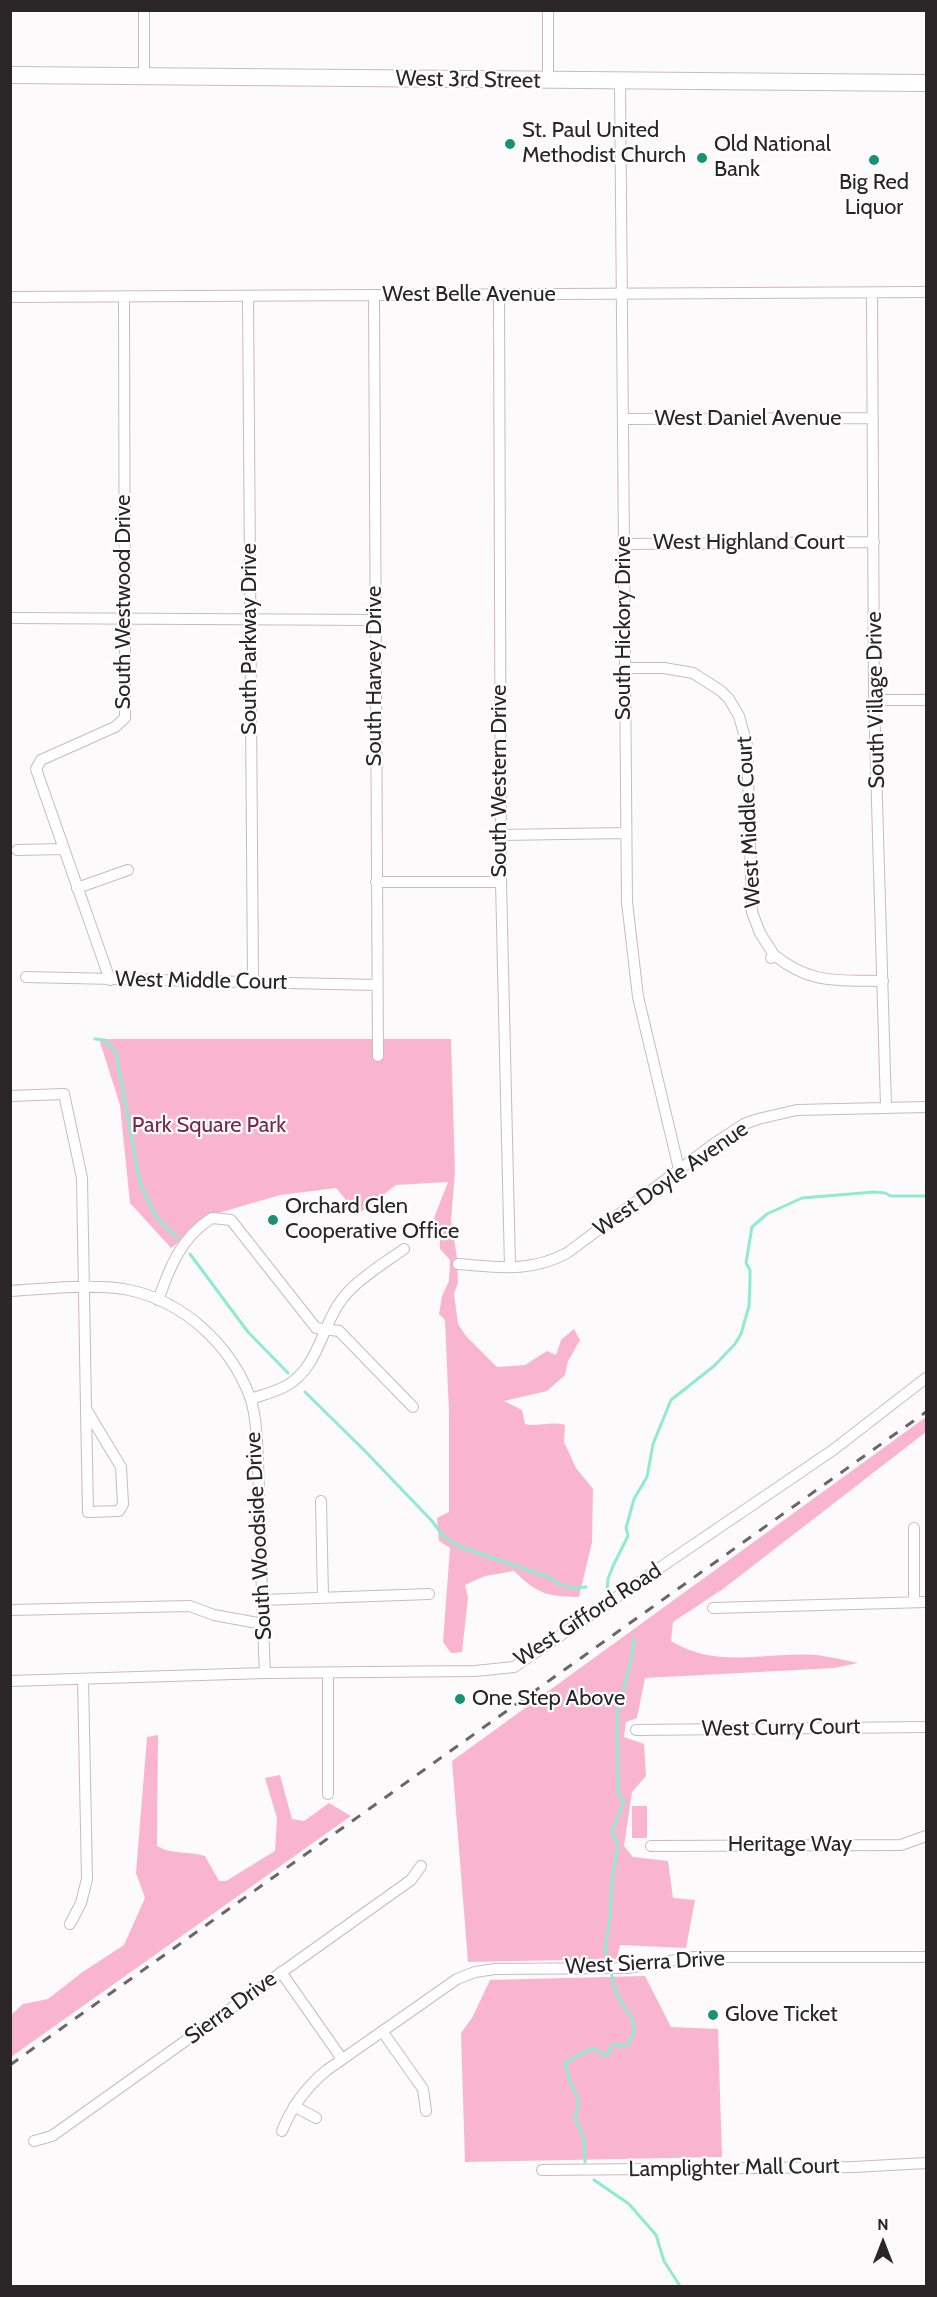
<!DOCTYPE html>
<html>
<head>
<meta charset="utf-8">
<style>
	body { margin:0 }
	#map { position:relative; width:937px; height:2297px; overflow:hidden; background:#fdfafb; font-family:Cabin,sans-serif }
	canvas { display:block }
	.frame { position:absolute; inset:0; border:12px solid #2b2527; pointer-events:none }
	.north { position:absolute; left:853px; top:2213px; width:60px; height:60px; -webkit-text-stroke:4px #fff; paint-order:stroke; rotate:0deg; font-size:16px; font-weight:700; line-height:24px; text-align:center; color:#2b2527 }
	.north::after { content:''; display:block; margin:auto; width:21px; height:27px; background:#2b2527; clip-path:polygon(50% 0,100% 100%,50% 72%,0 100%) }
</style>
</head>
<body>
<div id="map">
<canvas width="937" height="2297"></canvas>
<div class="frame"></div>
<div class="north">N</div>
</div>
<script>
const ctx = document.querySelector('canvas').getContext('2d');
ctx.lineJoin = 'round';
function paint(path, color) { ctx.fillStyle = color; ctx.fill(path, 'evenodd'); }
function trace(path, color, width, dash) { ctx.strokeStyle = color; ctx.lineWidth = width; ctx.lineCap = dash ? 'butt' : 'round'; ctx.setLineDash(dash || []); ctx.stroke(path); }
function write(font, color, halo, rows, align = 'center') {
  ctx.font = font + ' Cabin,sans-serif'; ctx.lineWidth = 4.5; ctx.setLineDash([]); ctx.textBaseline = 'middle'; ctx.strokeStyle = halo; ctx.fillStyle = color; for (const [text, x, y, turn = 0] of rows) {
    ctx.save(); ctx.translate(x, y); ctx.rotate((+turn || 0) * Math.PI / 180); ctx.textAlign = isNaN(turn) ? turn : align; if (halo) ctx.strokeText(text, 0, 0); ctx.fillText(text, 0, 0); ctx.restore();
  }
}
const green = new Path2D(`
	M99,1039H451L455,1172L451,1220L457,1258L458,1283L454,1294L458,1324L466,1336L497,1367L525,1365L547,1351L556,1355L561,1340L574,1329L580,1340L568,1361L565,1375L547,1391L504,1401L522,1410L525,1424C539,1427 551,1421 565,1425L564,1442L576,1468L593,1489L592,1542L579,1597C545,1596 538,1594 514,1571L485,1576L465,1585L468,1597L462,1652L451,1653L443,1642L450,1548L439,1541L437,1518L449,1512V1413L445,1320L439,1314L442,1296L449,1281L450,1260L440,1249V1232L434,1218L448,1182L396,1185L358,1214L336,1188L280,1195L215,1214L171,1248L130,1203L120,1105Z
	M926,1417V1432L723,1589L673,1622L671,1641C719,1670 765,1651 817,1655C831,1657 845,1660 858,1663L834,1668L645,1678L637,1718L626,1722L624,1737L644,1744L646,1776L632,1792L624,1846L633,1857L668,1861L673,1898L695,1900L686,1948L620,1945L617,1959L468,1962L452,1761Z
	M158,1735L157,1846C172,1855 188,1851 205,1856L219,1881H226L275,1851L277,1818L265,1778L280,1775L292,1819L304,1821L329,1803L351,1816L11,2057V2015L23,2004L48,1999L84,1971L124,1945L145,1898L136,1873L147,1737Z
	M632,1806H647V1838H632Z
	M645,1976L671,2027L718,2029L722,2157L465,2162L461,2033L472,2018L490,1980Z`);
const stream = new Path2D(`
	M95,1039L105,1040L116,1053L140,1183L156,1217L177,1238
	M190,1254L248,1332L288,1373
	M305,1392L364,1450L432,1521L444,1537L458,1546L551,1578C562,1588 572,1589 586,1587
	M607,1591L608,1579L613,1566L628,1536L626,1528L634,1499L647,1477L653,1444L671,1400L714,1366L735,1344L741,1334L749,1306L750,1282V1270L746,1263L752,1227L767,1214L802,1198L874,1192L885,1193L891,1196H926
	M609,1966L605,1950L610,1917L612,1880L618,1845L612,1832L624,1801L618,1793L617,1713L632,1658L634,1639
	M585,2162L584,2138L575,2118L579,2102L570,2081L565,2063L592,2048L607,2056L613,2045H628C643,2020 627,2016 618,1996C614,1989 613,1980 611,1972
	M594,2180L629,2204L656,2235L664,2261L680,2286`);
const minor = new Path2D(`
	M144,10V76
	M548,81V10
	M620,81L627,902L638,997L679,1169
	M872,293L874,700L886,1107
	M499,294L501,882L510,1267
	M248,296L253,982
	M374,296L378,1056
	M10,297L926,292
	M623,419L873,418
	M624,544L874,542
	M10,618L375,620
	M624,668H664L693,673L721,691L729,699L739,716L747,745L752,912L760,933L774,955
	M874,700H926
	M501,835L625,833
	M17,850L63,849
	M376,882H501
	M77,888L128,870
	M771,958L774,955C812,985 837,980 883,981
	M26,977L377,985
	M110,980L36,769L41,760L115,727L125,718L124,297
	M10,1096L64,1094L82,1178L86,1409L121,1467L123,1504L119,1511L88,1512L86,1409
	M458,1264C498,1267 530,1273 567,1253L715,1143L744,1124L758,1119L797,1110L926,1107
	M10,1291C44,1289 97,1283 129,1290C184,1302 230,1344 250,1397C258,1418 258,1467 259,1492C261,1552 262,1613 265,1673
	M158,1300C170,1267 181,1237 212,1218L231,1220L316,1328L339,1331L413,1407
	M251,1399C262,1395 275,1392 286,1386C322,1366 321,1319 349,1291C364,1275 386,1262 404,1249
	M321,1501L323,1598
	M914,1528V1602
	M262,1600L429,1594
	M713,1608L926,1602
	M10,1610L190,1606L214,1615L263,1624
	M328,1673V1794
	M10,1681L265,1673L475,1671L514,1667L833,1450L926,1378
	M636,1730L926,1727
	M651,1846L901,1845L926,1836
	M70,1924L81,1903L87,1879L83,1679
	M281,1972L342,2059
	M382,2031L423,2089L426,2111
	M294,2106L316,2118
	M282,2131C292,2106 306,2087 327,2070L457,1979L475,1972L495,1969L627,1968L694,1957H926
	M34,2141L52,2136L411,1880L421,1866
	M542,2170L854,2167L926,2163`);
const primary = new Path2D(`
	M10,75L926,83`);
const rail = new Path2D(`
	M10,2065L926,1412`);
const markers = [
	[510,144,6,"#199175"],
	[702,158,6,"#199175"],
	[874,160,6,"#199175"],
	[273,1220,6,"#199175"],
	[460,1699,6,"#199175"],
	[713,2015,6,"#199175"]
];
const streetNames = [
	["West 3rd Street",468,80,1],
	["West Belle Avenue",469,295],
	["West Daniel Avenue",748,419],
	["West Highland Court",749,543],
	["South Westwood Drive",124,602,-90],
	["South Hickory Drive",624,628,-90],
	["South Parkway Drive",250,639,-90],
	["South Harvey Drive",375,676,-90],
	["South Village Drive",876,700,-91],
	["South Western Drive",500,781,-90],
	["West Middle Court",749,822,-93],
	["West Middle Court",201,981,1],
	["West Doyle Avenue",671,1179,-35],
	["South Woodside Drive",259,1536,-93],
	["West Gifford Road",588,1615,-33],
	["West Curry Court",781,1728,-1],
	["Heritage Way",790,1845],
	["West Sierra Drive",645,1963,-3],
	["Sierra Drive",231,2008,-36],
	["Lamplighter Mall Court",734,2168,-1]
];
const poiNames = [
	["St. Paul United",522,131],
	["Methodist Church",522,156],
	["Old National",714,145],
	["Bank",714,170],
	["Big Red",874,183,"center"],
	["Liquor",874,208,"center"],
	["Orchard Glen",285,1207],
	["Cooperative Office",285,1232],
	["One Step Above",472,1699],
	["Glove Ticket",725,2015]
];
const parkNames = [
	["Park Square Park",209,1126]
];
paint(green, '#fab5ce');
trace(stream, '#8febcf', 3);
trace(minor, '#cababf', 12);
trace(primary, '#cababf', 18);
trace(minor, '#fff', 10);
trace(primary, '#fff', 16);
trace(rail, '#6a6567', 3, [10, 10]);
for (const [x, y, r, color] of markers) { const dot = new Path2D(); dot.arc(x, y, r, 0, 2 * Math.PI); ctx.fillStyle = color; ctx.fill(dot); trace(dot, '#fff', 2); }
write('22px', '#2b2527', '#fff', streetNames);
write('22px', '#2b2527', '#fff', poiNames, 'left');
write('22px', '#7c254e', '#fff', parkNames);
</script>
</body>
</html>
